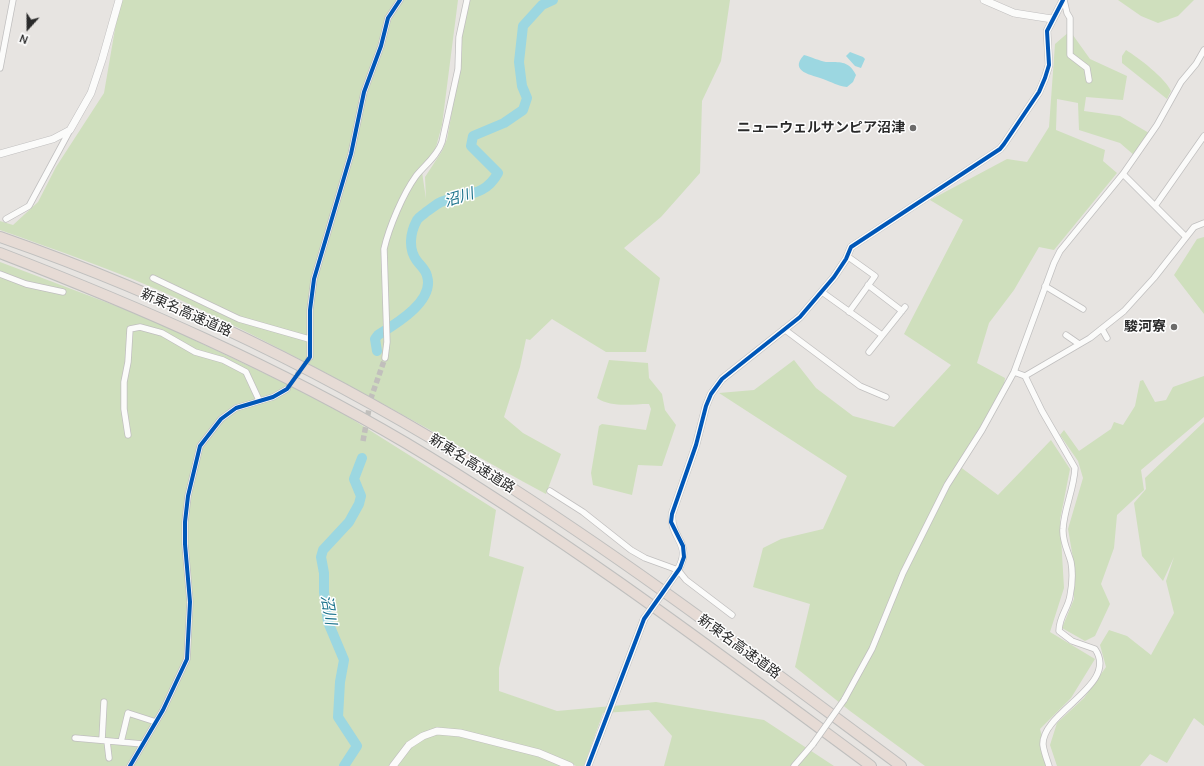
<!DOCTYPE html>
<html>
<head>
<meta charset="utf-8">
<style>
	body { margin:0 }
	#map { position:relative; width:1204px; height:766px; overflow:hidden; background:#e7e4e1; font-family:Manrope,sans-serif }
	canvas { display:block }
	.north { position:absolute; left:8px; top:8px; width:40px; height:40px; -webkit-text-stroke:3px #fff; paint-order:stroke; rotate:201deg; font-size:11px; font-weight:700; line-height:16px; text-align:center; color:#2a2a2a }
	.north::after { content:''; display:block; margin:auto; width:14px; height:18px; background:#2a2a2a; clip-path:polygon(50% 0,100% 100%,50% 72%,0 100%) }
</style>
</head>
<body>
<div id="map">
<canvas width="1204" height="766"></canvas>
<div class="north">N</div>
</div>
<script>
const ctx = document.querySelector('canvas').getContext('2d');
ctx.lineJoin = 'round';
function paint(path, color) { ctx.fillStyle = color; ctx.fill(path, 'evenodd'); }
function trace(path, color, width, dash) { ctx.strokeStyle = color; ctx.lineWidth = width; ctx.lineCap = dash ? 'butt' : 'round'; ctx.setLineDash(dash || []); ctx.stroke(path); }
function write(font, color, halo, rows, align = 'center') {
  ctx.font = font + ' Manrope,"Noto Sans JP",sans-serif'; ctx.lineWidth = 3; ctx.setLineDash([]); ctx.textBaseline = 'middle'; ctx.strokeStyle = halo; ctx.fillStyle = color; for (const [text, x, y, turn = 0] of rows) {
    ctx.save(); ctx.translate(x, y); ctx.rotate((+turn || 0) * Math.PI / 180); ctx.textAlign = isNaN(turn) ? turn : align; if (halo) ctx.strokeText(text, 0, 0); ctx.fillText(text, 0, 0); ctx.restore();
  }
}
const green = new Path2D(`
	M120,0H458L442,125L436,147L422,172L426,199L425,177L442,151L447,139L460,67L462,33L470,0H730L721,61L702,101L700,173L661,217L624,248L660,278L646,352H606L552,319L530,340L526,339L520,367L504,417L523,433L561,454L546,494C423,427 302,356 174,297C117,271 59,251 0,230V221L13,225L38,202L56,167L104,93Z
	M1118,0H1194L1178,16L1158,23L1141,16Z
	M1070,31L1090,59L1127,76L1123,100L1086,97L1084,111L1120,116L1149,133L1135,156L1120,143L1079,130L1078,103L1057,99L1056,130L1105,150L1103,161L1117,173L1054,250L1039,247L1014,290L989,323L977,363L1005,378L1004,385L959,466L998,495L1051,440L1070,469L1060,520L1064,588L1050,632L1095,659L1071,698L1040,729L1050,766H925L850,711L795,667L810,604L753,587L763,548L781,539L823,529L847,476L719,393L754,390L794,360L816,388L853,416L894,427L951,365L904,334L963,220L930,200L1007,159L1027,162L1049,127L1055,44Z
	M1126,50C1139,58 1165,78 1171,91L1167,99L1122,63V56Z
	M1204,237V314L1174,275L1197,239Z
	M0,262L148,318L325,402L496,510L489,556L524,567L499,668V691L557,711L656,702L764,720L834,766H664L672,736L649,710L603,713L584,766H576L555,756L539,755L566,766H0Z
	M609,360L648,363L649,378L662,394L665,410L676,425L662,466L638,465L632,495L593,485L591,473L599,426L602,424L646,430L651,409L649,404C631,404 612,408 597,398Z
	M1204,376V417L1141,470L1144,490L1117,515L1114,548L1101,584L1110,604L1095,636L1085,641L1062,628L1074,599V564L1068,529L1083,478L1078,461L1060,435L1064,430L1079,451L1111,429L1114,422L1123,425L1135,406L1140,381L1143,380L1155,402L1166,400L1173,387Z
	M1204,422V726L1194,718L1167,763L1150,754L1140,766H1057L1050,745L1057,723L1084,698L1106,667L1100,645L1109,630L1127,636L1151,655L1174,613L1166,581L1174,557L1163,581L1142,556L1134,503L1146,489L1145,478Z`);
const water = new Path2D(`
	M850,52L863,57L865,59L861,68L855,66L846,56Z
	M804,55C811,57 820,61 826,62C841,62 849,61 856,75L853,82L847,87C837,86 832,82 823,79C813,75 788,72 804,55Z`);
const river = new Path2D(`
	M377,351L375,339L378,335C396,324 435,301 427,276C426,270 420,265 417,261C408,249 410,233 417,220C419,217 423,215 426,212C431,209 436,204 441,202C465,192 484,198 498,173L471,146L473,136L504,123L523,110L527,98L522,86L519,62L523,26L542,5L553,0
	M344,766L357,746L338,717L340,682L344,660L328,622L324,592V573L321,557L323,550L349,522L359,504L361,496L354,479L362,458`);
const minorTunnel = new Path2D(`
	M287,389L310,357
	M363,441L371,398L385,358`);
const minor = new Path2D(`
	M1064,0L1067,13L1070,18V55L1087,68L1089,80
	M0,68L13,0
	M1123,174L1186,237
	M1155,206L1204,136
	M6,219L29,206L70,130
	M847,256L875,276L849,312
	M0,274L26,284L63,292
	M153,278L239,319L309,339
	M868,285L902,311
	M1045,286L1083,309
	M822,292L882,335
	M784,329L860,386L886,397
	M1102,329L1107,338
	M1066,335L1079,344
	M869,352L905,307
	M310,357V310L314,279L351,154L364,92L381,46L388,18L400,0
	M385,358L387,342L384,249C389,227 403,194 416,176C425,165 438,155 442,142L458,69L459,37L467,0
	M1014,372L1025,376L1042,411L1075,468C1074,489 1064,509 1063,529C1062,541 1068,551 1071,562C1073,573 1072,586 1070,596C1068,609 1059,616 1059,631L1072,641L1095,649C1120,685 1041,712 1043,745C1044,752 1047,760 1049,766
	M1025,376L1090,338L1124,311L1154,278L1194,227L1204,223
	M128,435L124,409V382L128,362L130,329L140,327L162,333L195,352L223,360L246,372L259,400
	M550,491L583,512L631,550L645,558L678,570L686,580L732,615
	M844,700L872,649L903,573L947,485L982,430L1014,372L1054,263L1060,251L1123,174L1157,125L1181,82L1196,64L1204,50
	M75,738L143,744
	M102,740L104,702
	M107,741L109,758
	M121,742L128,713L156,722
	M130,766L163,710L187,659L190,602L185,544V522L188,496L200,446L221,419L236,408L273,397L287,389
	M794,766L813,744`);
const tertiary = new Path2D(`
	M984,0L1014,13L1052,19
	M0,154L53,139L70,130L91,93L102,60L119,0
	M675,575C696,543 670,541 672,514L696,445L706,406L711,394L722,379L800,317L834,277L846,259L851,247L1000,149L1004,144L1039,92L1045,78L1049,65L1047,31L1063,0
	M393,766L409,745L423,736L437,731L460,733L539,753L570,766
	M588,766L644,619`);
const motorway = new Path2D(`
	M0,237C172,297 339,379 493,476C634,565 767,667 901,766
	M0,253C140,307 277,367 406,443C569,540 719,654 871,766`);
const minorBridge = new Path2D(`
	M813,744L844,700`);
const tertiaryBridge = new Path2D(`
	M644,619L675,575`);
const cycleway = new Path2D(`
	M130,766L163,710L187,659L190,602L185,544V522L188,496L200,446L221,419L236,408L273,397L287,389L310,357V310L314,279L351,154L364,92L381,46L388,18L400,0
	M588,766L644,619L680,568L684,557L683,546L671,522L672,514L696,445L706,406L711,394L722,379L800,317L834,277L846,259L851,247L1000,149L1004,144L1039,92L1045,78L1049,65L1047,31L1063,0`);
const markers = [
	[913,128,4,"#6c6b6a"],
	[1174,327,4,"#6c6b6a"]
];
const poiNames = [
	["ニューウェルサンピア沼津",905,128],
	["駿河寮",1166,327]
];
const streetNames = [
	["新東名高速道路",186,313,24],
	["新東名高速道路",472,464,32],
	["新東名高速道路",739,647,36]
];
const waterNames = [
	["沼川",459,198,-17],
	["沼川",328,610,80]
];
paint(green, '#cfdfbd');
paint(water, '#9cd7e1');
trace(river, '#9cd7e1', 10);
trace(minorTunnel, '#c1bfbc', 5.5, [5.5, 3]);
trace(minor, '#c0bfbf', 7);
trace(tertiary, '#c0bfbf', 8);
trace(motorway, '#bfbfbe', 12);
trace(minor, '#fbfbfa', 5.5);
trace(tertiary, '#fbfbfa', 7);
trace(motorway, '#e6dbd5', 10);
trace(minorBridge, '#c0bfbf', 7, []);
trace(tertiaryBridge, '#c0bfbf', 8, []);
trace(minorBridge, '#fbfbfa', 5.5);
trace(tertiaryBridge, '#fbfbfa', 7);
trace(cycleway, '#0057b8', 4);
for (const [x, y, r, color] of markers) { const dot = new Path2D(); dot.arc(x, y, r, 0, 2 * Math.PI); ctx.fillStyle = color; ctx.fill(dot); trace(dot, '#fff', 1.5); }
write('bold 14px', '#2a2a2a', '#fff', poiNames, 'right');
write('14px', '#2a2a2a', '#fff', streetNames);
write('italic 15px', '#1c738c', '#fff', waterNames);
</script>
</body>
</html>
